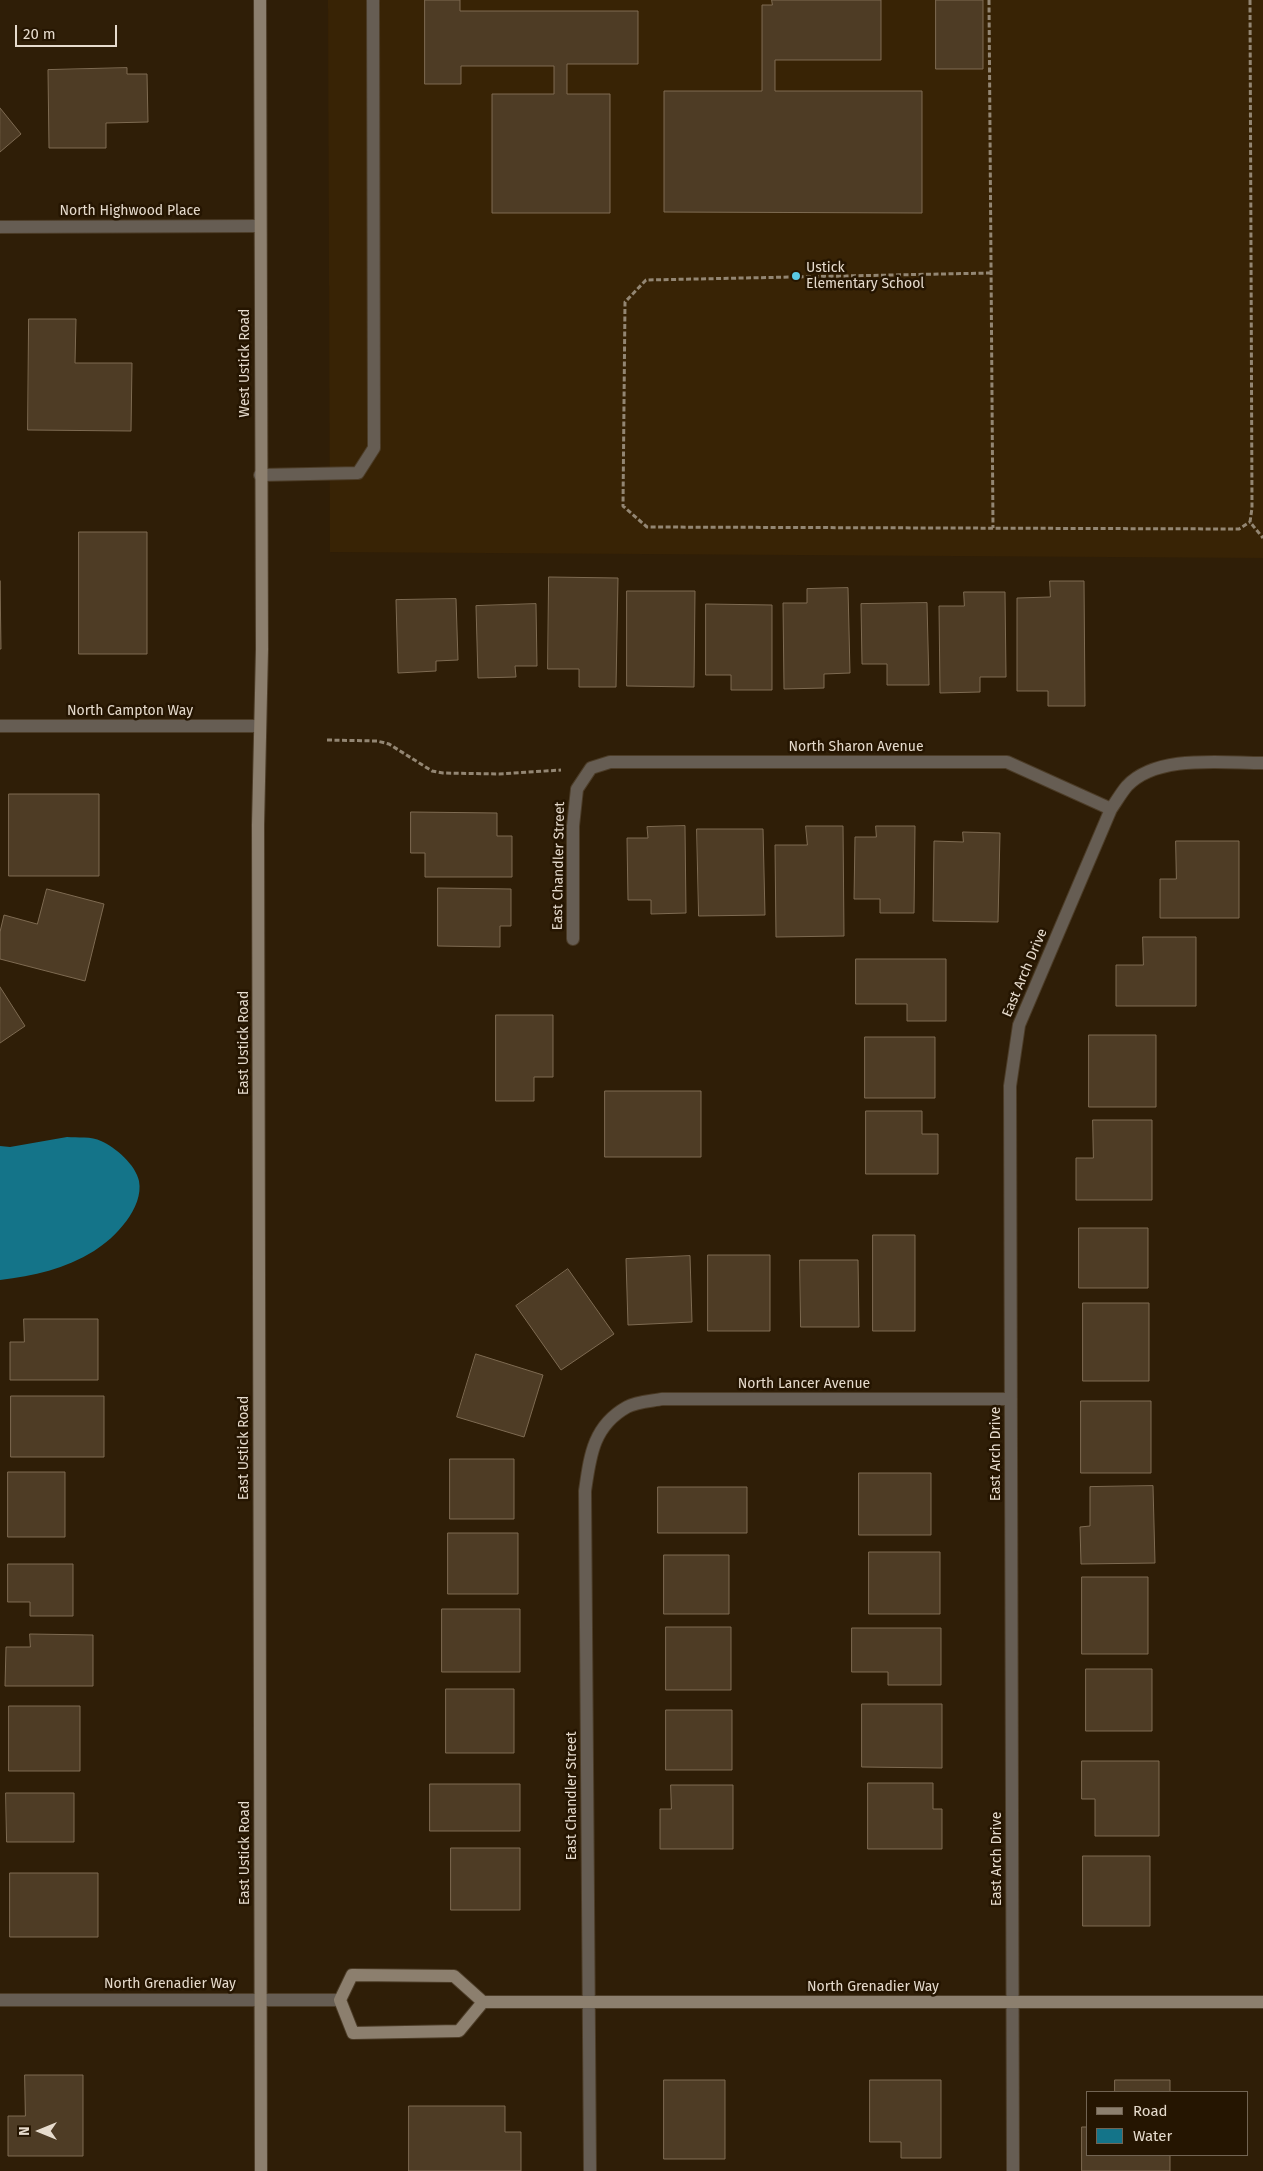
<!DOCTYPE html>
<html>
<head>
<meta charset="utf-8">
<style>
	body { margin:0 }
	#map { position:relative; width:1263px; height:2171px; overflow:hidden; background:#2f1e07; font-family:"Fira Sans",sans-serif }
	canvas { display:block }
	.legend { position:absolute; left:1086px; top:2091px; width:162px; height:65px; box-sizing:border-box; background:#251501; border:1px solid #726453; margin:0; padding:6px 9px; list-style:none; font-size:15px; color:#e6dbcd }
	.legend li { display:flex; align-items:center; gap:10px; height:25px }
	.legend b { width:25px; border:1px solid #726453 }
	.north { position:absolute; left:15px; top:2106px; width:50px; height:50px; -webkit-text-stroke:4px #251501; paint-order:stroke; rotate:270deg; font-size:14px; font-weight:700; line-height:20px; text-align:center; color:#e6dbcd }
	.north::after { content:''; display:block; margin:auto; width:18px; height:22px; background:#e6dbcd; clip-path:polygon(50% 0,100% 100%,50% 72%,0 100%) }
	.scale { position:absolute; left:15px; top:25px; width:102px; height:22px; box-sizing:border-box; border:2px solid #e6dbcd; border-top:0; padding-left:6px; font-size:15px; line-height:18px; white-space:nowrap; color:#e6dbcd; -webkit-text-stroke:4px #251501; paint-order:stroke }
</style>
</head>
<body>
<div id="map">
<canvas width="1263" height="2171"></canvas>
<ul class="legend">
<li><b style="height:6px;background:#8c7f6e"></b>Road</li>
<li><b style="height:14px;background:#147489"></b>Water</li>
</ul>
<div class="north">N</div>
<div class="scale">20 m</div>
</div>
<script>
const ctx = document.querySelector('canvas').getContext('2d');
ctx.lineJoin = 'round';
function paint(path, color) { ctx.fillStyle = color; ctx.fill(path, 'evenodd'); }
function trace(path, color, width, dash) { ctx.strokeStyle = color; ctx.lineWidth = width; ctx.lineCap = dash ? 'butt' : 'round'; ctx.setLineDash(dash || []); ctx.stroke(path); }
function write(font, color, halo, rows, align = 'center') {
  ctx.font = font + ' "Fira Sans",sans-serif'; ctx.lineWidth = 5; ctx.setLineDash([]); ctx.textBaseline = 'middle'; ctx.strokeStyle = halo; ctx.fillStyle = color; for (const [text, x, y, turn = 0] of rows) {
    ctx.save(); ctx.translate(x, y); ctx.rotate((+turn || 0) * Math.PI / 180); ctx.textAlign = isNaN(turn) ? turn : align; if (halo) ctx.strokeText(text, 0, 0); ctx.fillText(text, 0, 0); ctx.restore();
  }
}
const built = new Path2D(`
	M328,0H1263V558L330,552Z`);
const water = new Path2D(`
	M67,1137C77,1138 92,1136 101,1141C115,1147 136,1165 139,1181C144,1208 115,1238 94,1251C65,1269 34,1276 0,1280V1146L10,1147Z`);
const building = new Path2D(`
	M425,0H460V11H638V64H567V94H610V213H492V94H554V66H461V84H425Z
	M772,0H881V60H775V91H922V213L664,212V91H762V5H772Z
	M936,0H983V69H936Z
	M127,68V74H147L148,122L106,123V148H49L48,70Z
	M0,108L21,134L0,152Z
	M29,319H76L75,363H132L131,431L28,430Z
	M79,532H147V654H79Z
	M549,577L618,578L616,687H579V669H548Z
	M0,581L1,649H0Z
	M1050,581H1084L1085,706H1048V691H1017V598L1050,597Z
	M848,588L850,673L824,674V688L784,689L783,603H807V589Z
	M627,591H695L694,687L627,686Z
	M964,592H1005L1006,677H980V692L940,693L939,606H964Z
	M456,599L458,660L436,661V671L398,673L396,600Z
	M927,603L929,685H887V664H862L861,604Z
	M536,604L537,666H515L516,677L478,678L476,606Z
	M706,604L772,605V690H731V675H706Z
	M9,794H99V876H9Z
	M411,812L497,813V836H512V877H425V853H411Z
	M685,826L686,913L651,914V900H628L627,838H648L647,827Z
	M806,826H843L844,936L776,937L775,845H807Z
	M876,826H915L914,913H880V899H854L855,837H876Z
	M697,829H763L765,915L699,916Z
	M963,832L1000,833L998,922L933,921L934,841L963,842Z
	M1176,841H1239V918H1160V879H1176Z
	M438,888L511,889V926H500V947L438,946Z
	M47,889L104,904L85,981L0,959V932L4,915L37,924Z
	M1143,937H1196V1006H1116V965H1143Z
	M856,959H946V1021H907V1004H856Z
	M0,987L25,1026L0,1043Z
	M496,1015H553V1077H534V1101H496Z
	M1089,1035H1156V1107H1089Z
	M865,1037H935V1098H865Z
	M605,1091H701V1157H605Z
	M866,1111H922V1134H938V1174H866Z
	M1093,1120H1152V1200H1076V1158H1093Z
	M1079,1228H1148V1288H1079Z
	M873,1235H915V1331H873Z
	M708,1255H770V1331H708Z
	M690,1256L692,1322L628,1325L626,1259Z
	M800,1260H858L859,1327H801Z
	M568,1269L614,1334L561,1370L516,1306Z
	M1083,1303H1149V1381H1083Z
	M24,1319H98V1380H10V1342H24Z
	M476,1354L543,1375L524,1437L457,1417Z
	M11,1396H104V1457H11Z
	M1081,1401H1151V1473H1081Z
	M450,1459H514V1519H450Z
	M8,1472H65V1537H8Z
	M859,1473H931V1535H859Z
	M1153,1486L1155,1563L1081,1564L1080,1527L1090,1526V1487Z
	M658,1487H747V1533H658Z
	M448,1533H518V1594H448Z
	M869,1552H940V1614H869Z
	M664,1555H729V1614H664Z
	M8,1564H73V1616H30V1602H8Z
	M1082,1577H1148V1654H1082Z
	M442,1609H520V1672H442Z
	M666,1627H731V1690H666Z
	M852,1628H941V1685H888V1672H852Z
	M30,1634L93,1635V1686H5L6,1647H30Z
	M1086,1669H1152V1731H1086Z
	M446,1689H514V1753H446Z
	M862,1704H942V1768L862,1767Z
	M9,1706H80V1771H9Z
	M666,1710H732V1770H666Z
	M1082,1761H1159V1836H1095V1799H1082Z
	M868,1783H933V1809H942V1849H868Z
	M430,1784H520V1831H430Z
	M671,1785H733V1849H660V1809H671Z
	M6,1793H74V1842H7Z
	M451,1848H520V1910H451Z
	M1083,1856H1150V1926H1083Z
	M10,1873H98V1937H10Z
	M25,2075H83V2156H8V2116H25Z
	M664,2080H725V2159H664Z
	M870,2080H941V2158H901V2142H870Z
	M1115,2080H1170V2092H1115Z
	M409,2106H505V2132H521V2171H409Z
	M1082,2127H1087V2155H1170V2171H1082Z`);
const path = new Path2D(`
	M989,0L993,528
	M1250,0L1252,508L1250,522L1263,538
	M991,273L646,280L625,302L623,506L647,527L1239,529L1250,522
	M327,740L377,741L389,744L432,771L443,773L499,774L561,770`);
const lane = new Path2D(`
	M260,475L358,473L374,448L373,0`);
const street = new Path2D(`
	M0,227L260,226
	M0,726H260
	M573,939V826L577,789L591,768L610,762H1007L1111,809
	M0,2000H340
	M590,2171L585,1491C590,1456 593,1426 627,1407C636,1402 652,1401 662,1399H1011
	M1013,2171L1010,1086L1019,1025L1111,809C1116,802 1121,793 1127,786C1157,754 1222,763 1263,763`);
const secondary = new Path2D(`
	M260,0L262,649L258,825L261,2171
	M352,1975L454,1976L483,2002L459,2031L353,2033L340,2000Z
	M483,2002H1263`);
const markers = [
	[796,276,5,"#59c8e4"]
];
const streetNames = [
	["North Highwood Place",130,211],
	["West Ustick Road",245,363,-90],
	["North Campton Way",130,711],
	["North Sharon Avenue",856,747],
	["East Chandler Street",559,866,-89],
	["East Arch Drive",1025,973,-67],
	["East Ustick Road",244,1043,-90],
	["North Lancer Avenue",804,1384],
	["East Ustick Road",244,1448,-90],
	["East Arch Drive",996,1454,-90],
	["East Chandler Street",572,1796,-90],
	["East Ustick Road",245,1853,-90],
	["East Arch Drive",997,1859,-90],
	["North Grenadier Way",170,1984],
	["North Grenadier Way",873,1987]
];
const poiNames = [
	["Ustick",806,268],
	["Elementary School",806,284]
];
paint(built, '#382305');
paint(water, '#147489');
paint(building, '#4e3c25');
trace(building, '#7e6b52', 1);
trace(lane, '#4c3c27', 14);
trace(street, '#4c3c27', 14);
trace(secondary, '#4c3c27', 14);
trace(path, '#938673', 3, [5, 2.5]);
trace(lane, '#665d53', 12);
trace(street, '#665d53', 12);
trace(secondary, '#8c7f6e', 12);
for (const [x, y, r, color] of markers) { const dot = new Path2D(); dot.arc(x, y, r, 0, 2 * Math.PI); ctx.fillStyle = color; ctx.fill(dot); trace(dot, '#251501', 2); }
write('14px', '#e6dbcd', '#251501', streetNames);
write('14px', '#e6dbcd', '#251501', poiNames, 'left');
</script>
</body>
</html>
